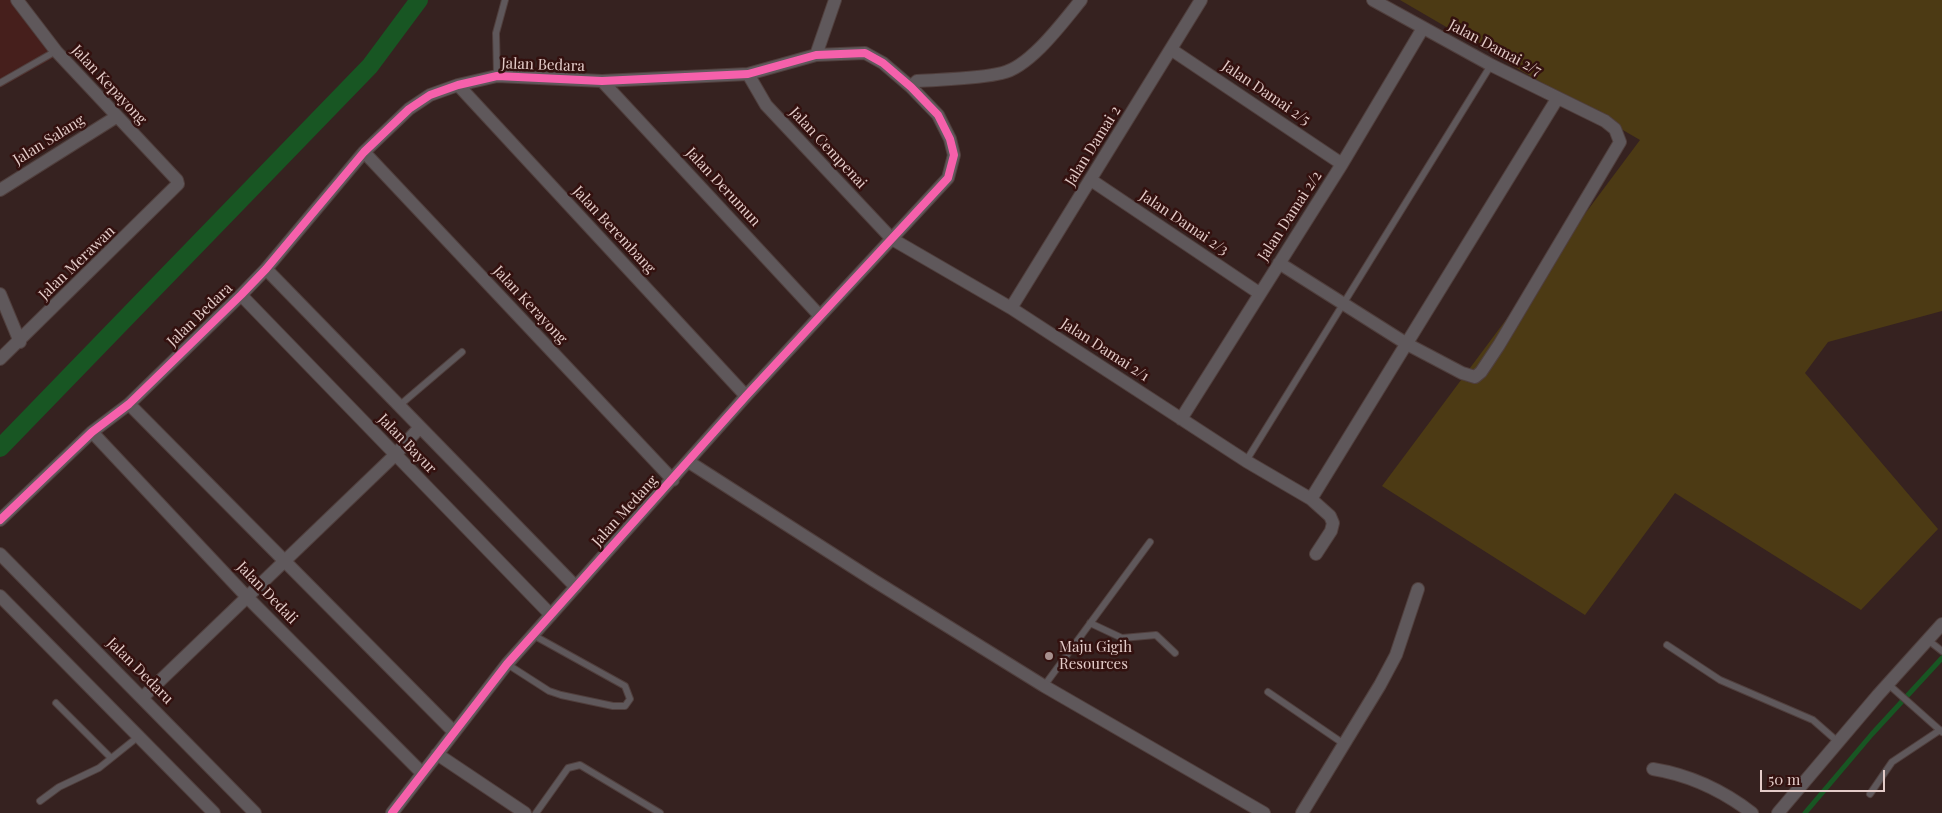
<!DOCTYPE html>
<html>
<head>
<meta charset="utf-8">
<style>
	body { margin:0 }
	#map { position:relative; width:1942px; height:813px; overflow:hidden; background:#362220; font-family:"Playfair Display",serif }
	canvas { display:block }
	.scale { position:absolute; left:1760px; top:770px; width:125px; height:22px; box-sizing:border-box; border:2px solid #e4ccc9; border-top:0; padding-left:6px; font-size:15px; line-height:18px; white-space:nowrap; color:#e4ccc9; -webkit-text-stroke:4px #33110f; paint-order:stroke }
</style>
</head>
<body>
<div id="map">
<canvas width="1942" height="813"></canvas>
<div class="scale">50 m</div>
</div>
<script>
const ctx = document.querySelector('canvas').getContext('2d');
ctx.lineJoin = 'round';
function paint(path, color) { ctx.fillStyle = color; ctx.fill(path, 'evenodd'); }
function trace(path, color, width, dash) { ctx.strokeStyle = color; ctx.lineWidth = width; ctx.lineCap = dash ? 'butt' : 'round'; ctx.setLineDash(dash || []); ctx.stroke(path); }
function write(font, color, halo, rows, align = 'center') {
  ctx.font = font + ' "Playfair Display",serif'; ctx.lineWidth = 5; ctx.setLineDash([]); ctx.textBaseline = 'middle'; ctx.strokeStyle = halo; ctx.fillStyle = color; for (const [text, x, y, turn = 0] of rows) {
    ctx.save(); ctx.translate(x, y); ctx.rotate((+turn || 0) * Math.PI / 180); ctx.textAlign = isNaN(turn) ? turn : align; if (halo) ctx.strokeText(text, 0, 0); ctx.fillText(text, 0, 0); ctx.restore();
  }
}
const built = new Path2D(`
	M0,0H24L64,52L0,88Z`);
const green = new Path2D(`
	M1400,0H1942V311L1828,342L1805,373L1938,529L1861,610L1675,493L1585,615L1382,486L1640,140Z`);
const stream = new Path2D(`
	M1805,813L1872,734L1942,658`);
const canal = new Path2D(`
	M0,448L370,66L419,0`);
const service = new Path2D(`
	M497,76L496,33L505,0
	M0,83L56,51
	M400,405L462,352
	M1246,461L1491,65
	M1090,623L1122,638L1156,635L1175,653
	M1928,640L1942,651
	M1667,645L1720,680L1813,720L1838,742
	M507,664L549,691L561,695L613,706H625L630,699L625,686L533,635
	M1888,684L1942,732
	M1044,686L1150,542
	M1268,692L1344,744
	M56,703L111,758
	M1870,794L1892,762L1940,730
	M40,801L59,787L99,768L139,736
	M536,813L568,768L580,765L660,813`);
const minor = new Path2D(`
	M1172,50L1342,164
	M816,55L835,0
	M748,74L766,105L892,239L1011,308L1246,461L1311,499L1330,516L1333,523L1331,531L1316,554
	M602,81L820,316
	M458,85L746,396
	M911,87L917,81C943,79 978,79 1002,73C1030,67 1063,22 1081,0
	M364,152L673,480
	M1091,180L1259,293
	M0,190L116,117
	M1279,263L1407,344L1462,373L1475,377L1481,372L1499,345L1620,142L1615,129L1605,121L1491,65L1373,0
	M266,269L576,587
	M0,294L20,342
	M241,295L551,615
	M1011,308L1201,0
	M0,359L178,184L177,180L56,51L17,0
	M129,404L453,731
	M1181,419L1342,164L1423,28
	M92,432L247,597L422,773
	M689,462L873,580L1044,686L1264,813
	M1311,499L1557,99
	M0,520L92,432L129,404L241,295L266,269L364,152L409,109L430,95L458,85L497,76L602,81L748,74L816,55L865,53L883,63L911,87L938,115L950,139L954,155L948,178L746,396L507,664L392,813
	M0,554L255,813
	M0,596L214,813
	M143,697L395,455L420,427
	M437,754L525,813
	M1653,769C1690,775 1722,790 1752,813
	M1302,813L1380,685L1396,655L1418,589
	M1778,813L1878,695L1942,624`);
const cycleway = new Path2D(`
	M0,520L92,432L129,404L241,295L266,269L364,152L409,109L430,95L458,85L497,76L602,81L748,74L816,55L865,53L883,63L911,87L938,115L950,139L954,155L948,178L746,396L507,664L392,813`);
const markers = [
	[1049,656,5,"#a7908e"]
];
const streetNames = [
	["Jalan Damai 2/7",1495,48,28],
	["Jalan Bedara",543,65,2],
	["Jalan Kepayong",109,85,47],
	["Jalan Damai 2/5",1266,93,34],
	["Jalan Salang",49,140,-32],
	["Jalan Damai 2",1093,146,-58],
	["Jalan Cempenai",828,148,47],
	["Jalan Derumun",723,187,47],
	["Jalan Damai 2/2",1290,216,-57],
	["Jalan Damai 2/3",1184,223,34],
	["Jalan Berembang",614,230,47],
	["Jalan Merawan",77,263,-44],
	["Jalan Kerayong",530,305,47],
	["Jalan Bedara",200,315,-44],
	["Jalan Damai 2/1",1105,350,33],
	["Jalan Bayur",407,444,46],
	["Jalan Medang",625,511,-48],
	["Jalan Dedali",267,593,46],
	["Jalan Dedaru",140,671,45]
];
const poiNames = [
	["Maju Gigih",1059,647],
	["Resources",1059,664]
];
paint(built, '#461f1c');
paint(green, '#4c3a14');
trace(stream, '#185623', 5);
trace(canal, '#185623', 18);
trace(service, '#503f3d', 8);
trace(minor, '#503f3d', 14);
trace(service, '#5f585b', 6);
trace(minor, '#5f585b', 12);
trace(cycleway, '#f560ab', 8);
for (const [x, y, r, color] of markers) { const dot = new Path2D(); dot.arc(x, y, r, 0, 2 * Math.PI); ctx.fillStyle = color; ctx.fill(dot); trace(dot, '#33110f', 2); }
write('15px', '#e4ccc9', '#33110f', streetNames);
write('15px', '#e4ccc9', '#33110f', poiNames, 'left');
</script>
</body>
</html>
